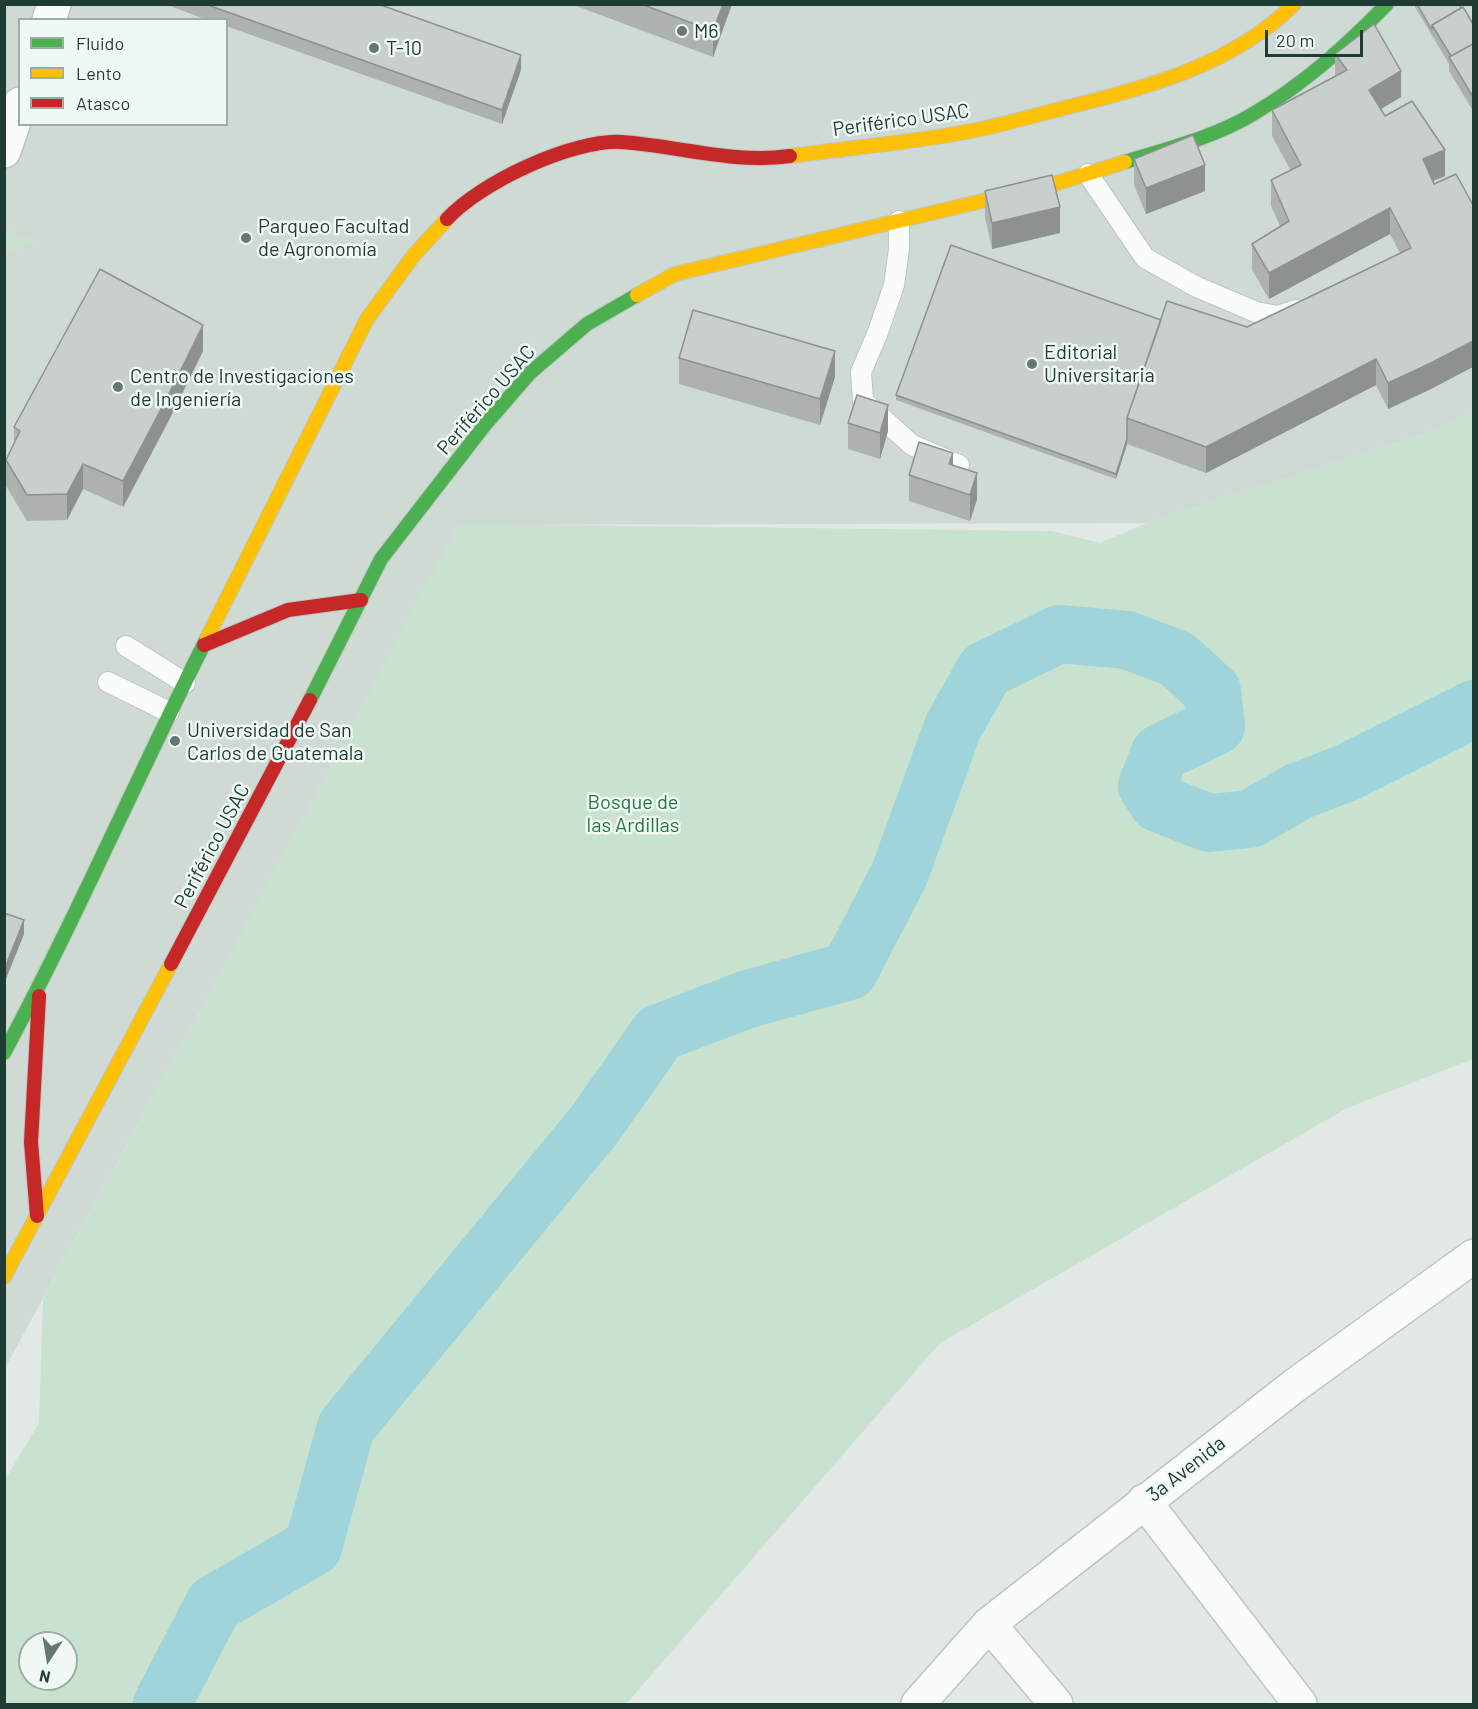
<!DOCTYPE html>
<html>
<head>
<meta charset="utf-8">
<style>
	body { margin:0 }
	#map { position:relative; width:1478px; height:1709px; overflow:hidden; background:#e1e8e5; font-family:Barlow,sans-serif }
	canvas { display:block }
	.frame { position:absolute; inset:0; border:6px solid #1e3c33; pointer-events:none }
	.legend { position:absolute; left:18px; top:18px; width:210px; height:108px; box-sizing:border-box; background:#eff8f3; border:2px solid #9bada6; margin:0; padding:8px 10px; list-style:none; font-size:18px; color:#1e3c33 }
	.legend li { display:flex; align-items:center; gap:12px; height:30px }
	.legend b { width:30px; border:2px solid #9bada6 }
	.north { position:absolute; left:18px; top:1631px; width:60px; height:60px; box-sizing:border-box; background:#eff8f3; border:2px solid #9bada6; border-radius:50%; rotate:192deg; font-size:16px; font-weight:700; line-height:24px; text-align:center; color:#1e3c33 }
	.north::after { content:''; display:block; margin:auto; width:21px; height:27px; background:#627871; clip-path:polygon(50% 0,100% 100%,50% 72%,0 100%) }
	.scale { position:absolute; left:1265px; top:30px; width:98px; height:27px; box-sizing:border-box; border:3px solid #1e3c33; border-top:0; padding-left:8px; font-size:18px; line-height:21px; white-space:nowrap; color:#1e3c33; -webkit-text-stroke:4px #eff8f3; paint-order:stroke }
</style>
</head>
<body>
<div id="map">
<canvas width="1478" height="1709"></canvas>
<div class="frame"></div>
<ul class="legend">
<li><b style="height:8px;background:#4caf50"></b>Fluido</li>
<li><b style="height:8px;background:#ffc107"></b>Lento</li>
<li><b style="height:8px;background:#c62828"></b>Atasco</li>
</ul>
<div class="north">N</div>
<div class="scale">20 m</div>
</div>
<script>
const ctx = document.querySelector('canvas').getContext('2d');
ctx.lineJoin = 'round';
function paint(path, color) { ctx.fillStyle = color; ctx.fill(path, 'evenodd'); }
function trace(path, color, width, dash) { ctx.strokeStyle = color; ctx.lineWidth = width; ctx.lineCap = dash ? 'butt' : 'round'; ctx.setLineDash(dash || []); ctx.stroke(path); }
function write(font, color, halo, rows, align = 'center') {
  ctx.font = font + ' Barlow,sans-serif'; ctx.lineWidth = 5; ctx.setLineDash([]); ctx.textBaseline = 'middle'; ctx.strokeStyle = halo; ctx.fillStyle = color; for (const [text, x, y, turn = 0] of rows) {
    ctx.save(); ctx.translate(x, y); ctx.rotate((+turn || 0) * Math.PI / 180); ctx.textAlign = isNaN(turn) ? turn : align; if (halo) ctx.strokeText(text, 0, 0); ctx.fillText(text, 0, 0); ctx.restore();
  }
}
const built = new Path2D(`
	M5,5H1473V414L1439,429L1147,523L459,525L230,957L5,1368ZM20,20H226V124H20Z`);
const green = new Path2D(`
	M5,230L35,241L5,254Z
	M1473,414V1059L1347,1108L940,1343L626,1704H5V1480L39,1423L43,1299L230,957L459,524L1052,531L1100,543L1147,523L1439,429ZM30,1643H66V1679H30Z`);
const river = new Path2D(`
	M162,1704L214,1604L313,1547L346,1427L595,1124L659,1033L748,999L849,971L899,875L953,727L985,670L1059,634L1127,640L1177,659L1212,691L1216,726L1160,753L1147,786L1158,803L1209,823L1250,819L1299,791L1346,773L1474,709`);
const lane = new Path2D(`
	M1088,174L1145,258L1197,287L1256,312L1278,316L1296,310
	M899,221V249L894,285L878,332L861,372L863,401L912,445L959,465
	M126,646L185,683
	M108,682L169,712`);
const street = new Path2D(`
	M49,20L54,4
	M4,151L20,104
	M1144,1501L1300,1704
	M989,1624L1056,1704
	M918,1704L989,1624L1294,1386L1474,1256`);
const fast = new Path2D(`
	M1125,162C1167,149 1215,137 1253,114C1304,84 1346,46 1387,4
	M310,700L381,559L484,426L530,373L587,324L637,295
	M4,1053C77,917 138,775 207,638`);
const slow = new Path2D(`
	M790,156C848,148 908,143 966,132C999,126 1032,116 1064,108C1146,88 1233,65 1294,4
	M637,295L675,274L1054,184L1125,162
	M207,638L367,319L414,255L447,219
	M4,1277L171,964`);
const jam = new Path2D(`
	M447,219C480,183 572,139 622,142C678,146 734,164 790,156
	M204,645L288,610L361,600
	M171,964L310,700
	M37,1216L31,1142L39,996`);
const wall = new Path2D(`
	M165,4H378L521,70L502,124L226,26V20H207Z
	M571,4H732L713,57Z
	M1415,4H1459L1473,24V111L1449,71V64L1415,7Z
	M1335,54L1401,97L1381,109L1385,116L1445,176L1433,181L1431,389L1388,409L1376,385L1206,473L1127,444L1116,479L896,400V395L1161,320L1247,327L1400,253L1390,234L1269,299L1252,270V244L1280,226L1271,206V180L1291,171L1272,136V110L1335,77Z
	M1134,159L1205,191L1146,214L1134,185Z
	M985,191L1060,233L992,249L985,217Z
	M203,351L168,422L123,507L83,489L67,520L27,521L6,486V460L14,444V427Z
	M679,358L835,377L820,425L679,384Z
	M848,423L888,431L880,459L848,449Z
	M953,465L977,499L970,521L909,501V475Z`);
const shadedWall = new Path2D(`
	M723,4H732L713,57V31Z
	M521,55V70L502,124V110Z
	M1401,71V97L1369,116V90Z
	M1445,150V176L1423,185V159Z
	M1205,165V191L1146,214V188Z
	M1060,207V233L992,249V223Z
	M1390,208V234L1269,299V273Z
	M203,325V351L168,422L123,507V481Z
	M1473,341V367L1431,389L1388,409V383Z
	M835,351V377L820,425V399Z
	M1376,359V385L1206,473V447Z
	M888,405V431L880,459V433Z
	M1127,439V444L1116,479V474Z
	M953,453V479L949,490V464Z
	M83,464V489L67,520V494Z
	M977,473V499L970,521V495Z
	M24,920V934L4,984V970Z`);
const building = new Path2D(`
	M205,4H378L521,55L502,110Z
	M641,4H723L713,31Z
	M1417,4H1459L1461,8L1432,25V30Z
	M1463,7L1473,24V44L1451,56L1432,25Z
	M1374,24L1401,71L1369,90L1385,116L1412,101L1445,150L1423,159L1434,184L1456,174L1473,205V341L1431,363L1388,383L1376,359L1206,447L1127,418L1167,301L1247,327L1411,248L1390,208L1269,273L1252,244L1289,221L1271,180L1301,165L1272,110L1347,70L1335,54Z
	M1473,44V97L1449,57Z
	M1193,135L1205,165L1146,188L1134,159Z
	M1052,175L1060,207L992,223L985,191Z
	M951,245L1161,320L1127,418V439L1116,474L896,395Z
	M100,269L203,325L168,396L123,481L83,464L67,494L27,495L6,460L20,431L14,427Z
	M693,310L835,351L820,399L679,358Z
	M857,395L888,405L880,433L848,423Z
	M919,442L953,453L949,464L977,473L970,495L909,475Z
	M4,913L24,920L4,970Z`);
const markers = [
	[682,31,6,"#627871"],
	[374,48,6,"#627871"],
	[246,238,6,"#627871"],
	[1032,364,6,"#627871"],
	[118,387,6,"#627871"],
	[175,741,6,"#627871"]
];
const poiNames = [
	["M6",694,31],
	["T-10",386,48],
	["Parqueo Facultad",258,226],
	["de Agronomía",258,249],
	["Editorial",1044,352],
	["Universitaria",1044,375],
	["Centro de Investigaciones",130,376],
	["de Ingeniería",130,399],
	["Universidad de San",187,730],
	["Carlos de Guatemala",187,753]
];
const streetNames = [
	["Periférico USAC",901,120,-8],
	["Periférico USAC",486,400,-49],
	["Periférico USAC",212,846,-62],
	["3a Avenida",1186,1469,-38]
];
const parkNames = [
	["Bosque de",633,802],
	["las Ardillas",633,825]
];
paint(built, '#cfdad5');
paint(green, '#c9e2d0');
trace(river, '#9ed4da', 58);
trace(lane, '#bec5c2', 22);
trace(street, '#bec5c2', 36);
trace(fast, '#bdc6c2', 16);
trace(slow, '#bdc6c2', 16);
trace(jam, '#bdc6c2', 16);
trace(lane, '#fafcfb', 20);
trace(street, '#fafcfb', 33);
trace(fast, '#4caf50', 14);
trace(slow, '#ffc107', 14);
trace(jam, '#c62828', 14);
paint(wall, '#adb2af');
paint(shadedWall, '#8d918f');
paint(building, '#c9cfcc');
trace(building, '#8d918f', 1.5);
for (const [x, y, r, color] of markers) { const dot = new Path2D(); dot.arc(x, y, r, 0, 2 * Math.PI); ctx.fillStyle = color; ctx.fill(dot); trace(dot, '#eff8f3', 2); }
write('20px', '#1e3c33', '#eff8f3', poiNames, 'left');
write('20px', '#1e3c33', '#eff8f3', streetNames);
write('20px', '#267642', '#eff8f3', parkNames);
</script>
</body>
</html>
